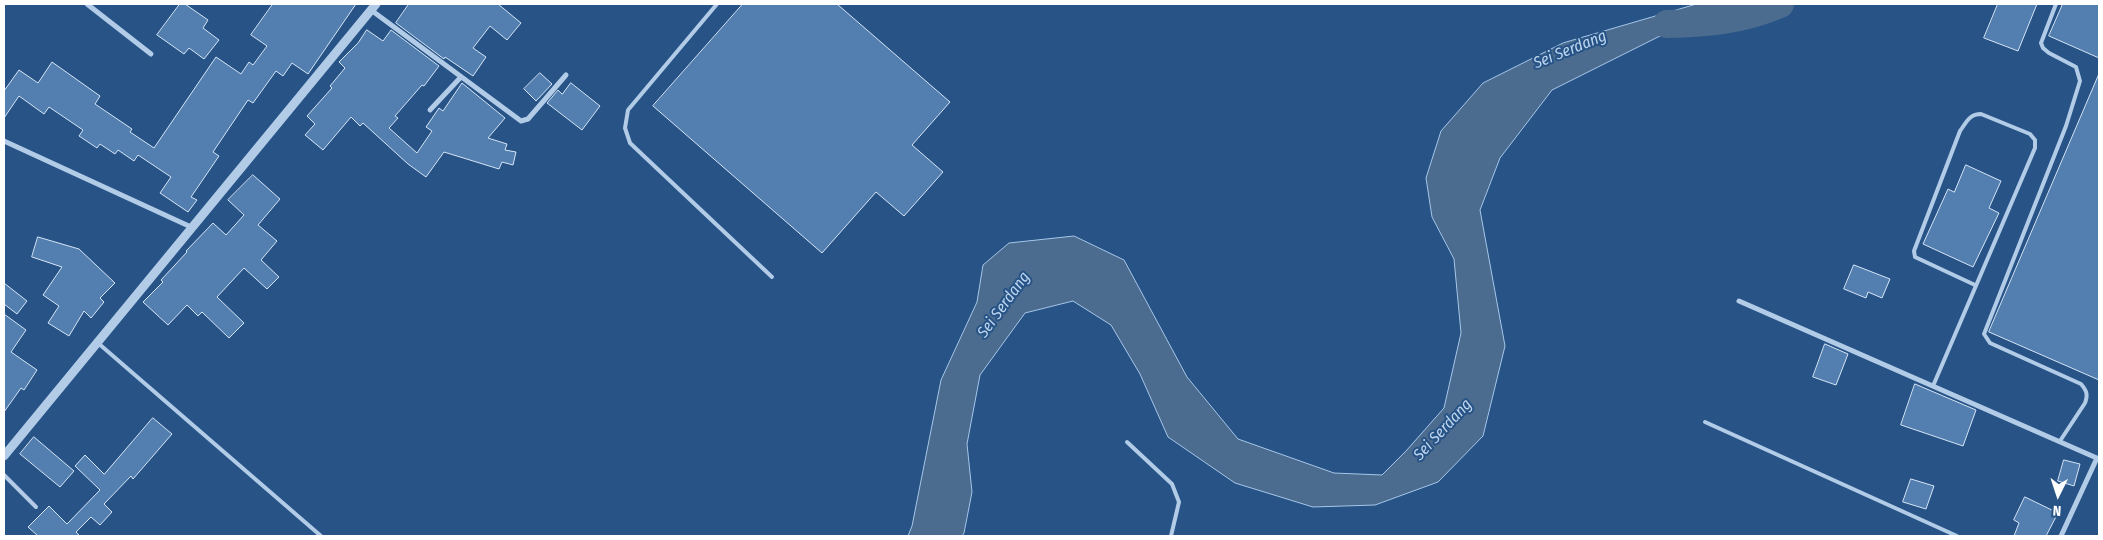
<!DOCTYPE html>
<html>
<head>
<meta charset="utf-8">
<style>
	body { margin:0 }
	#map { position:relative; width:2103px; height:540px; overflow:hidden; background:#275386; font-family:"Fira Sans Condensed",sans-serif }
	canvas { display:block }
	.frame { position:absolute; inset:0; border:5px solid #fff; pointer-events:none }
	.north { position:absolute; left:2033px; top:470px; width:50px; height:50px; -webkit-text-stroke:4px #275386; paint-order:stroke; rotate:184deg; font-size:14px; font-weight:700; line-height:20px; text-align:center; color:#fff }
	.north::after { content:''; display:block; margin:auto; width:18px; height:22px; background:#fff; clip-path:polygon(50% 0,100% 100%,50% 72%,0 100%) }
</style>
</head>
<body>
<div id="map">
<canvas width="2103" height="540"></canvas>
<div class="frame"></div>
<div class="north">N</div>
</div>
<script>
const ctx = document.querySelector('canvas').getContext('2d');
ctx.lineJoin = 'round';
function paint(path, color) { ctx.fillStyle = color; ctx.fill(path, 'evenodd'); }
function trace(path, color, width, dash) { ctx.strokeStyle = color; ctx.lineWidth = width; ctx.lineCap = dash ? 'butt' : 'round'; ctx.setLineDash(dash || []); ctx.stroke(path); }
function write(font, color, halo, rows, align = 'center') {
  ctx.font = font + ' "Fira Sans Condensed",sans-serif'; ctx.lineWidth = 4; ctx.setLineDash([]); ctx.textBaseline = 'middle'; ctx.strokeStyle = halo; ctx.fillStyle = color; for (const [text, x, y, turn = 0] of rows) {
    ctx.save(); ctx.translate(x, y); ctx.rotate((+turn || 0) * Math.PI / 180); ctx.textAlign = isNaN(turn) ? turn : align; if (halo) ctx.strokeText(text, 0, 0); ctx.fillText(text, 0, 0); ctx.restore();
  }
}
const water = new Path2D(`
	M1697,4H1777L1664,34L1552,90L1500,158L1480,210L1505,346L1483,436L1438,482L1375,505L1313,507L1235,483L1168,437L1140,374L1111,325L1073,301L1025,313L980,375L967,444L972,492L964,533L962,536H908L912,526L941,380L977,302L983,265L1009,243L1074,236L1124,260L1187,377L1238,439L1334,473L1382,475L1406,451L1444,408L1461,333L1454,259L1432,217L1426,178L1441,131L1483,83L1563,43Z`);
const river = new Path2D(`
	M1667,24C1707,23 1744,20 1780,4`);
const building = new Path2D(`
	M180,4H185L208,20L203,28L219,40L204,59L189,48L184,54L157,35Z
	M273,4H356L308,74L292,63L283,76L276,71L253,103L248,100L213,152L219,156L191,197L197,200L188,212L160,193L171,177L138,155L134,161L118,150L115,154L100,144L97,148L79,136L83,130L49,107L44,114L19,96L4,118V91L19,70L38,83L52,62L100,96L95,104L132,129L130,132L154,148L216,57L241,74L249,62L253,65L267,46L251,35Z
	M409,4H498L521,23L507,40L490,26L473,48L486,57L473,76L445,57L444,59L396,23Z
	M743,4H837L950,102L912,145L943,172L904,216L876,192L822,253L653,106Z
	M1998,4H2037L2018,51L1984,38Z
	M2063,4H2099V58L2049,36Z
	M367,30L383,41L391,30L439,66L424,86L422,85L395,116L398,118L389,128L417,153L432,131L426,127L439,108L443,111L462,83L505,118L488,138L507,144L505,150L516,152L513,165L502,162L499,169L444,152L426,177L408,164L363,123L360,126L351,117L323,150L305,135L315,124L307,116L332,88L330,86L345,68L339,62L358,43Z
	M540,73L552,84L536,101L524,89Z
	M2099,74V380L1989,332Z
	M571,83L600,106L582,130L547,103L558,90L562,94Z
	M1966,165L2001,181L1989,208L1999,213L1973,267L1923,244L1948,189L1954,192Z
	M253,175L280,199L258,225L277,241L261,260L279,277L267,289L244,268L217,297L244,323L229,338L202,312L198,316L187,305L168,325L143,302L163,282L161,280L187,252L186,251L213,223L226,235L244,215L228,200Z
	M38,237L79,249L115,283L100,298L104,302L91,318L84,311L69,336L48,323L59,306L43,295L62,267L32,257Z
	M1854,265L1890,279L1882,298L1868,292L1866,298L1844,289Z
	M4,283L27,301L17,314L4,304Z
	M4,314L26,330L11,352L37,370L24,390L21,388L4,412Z
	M1825,344L1848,354L1836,385L1813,377Z
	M1915,384L1976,410L1963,446L1901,425Z
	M153,418L172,434L133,479L131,476L104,504L112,512L100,525L91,517L76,532L80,536H38L28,527L49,506L67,524L100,490L75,466L85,455L104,474Z
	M34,437L74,471L60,487L20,454Z
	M2064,460L2080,464L2074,486L2058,481Z
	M1911,479L1934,486L1926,509L1903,502Z
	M2025,497L2058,513L2046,536H2014L2019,523L2014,520Z`);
const service = new Path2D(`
	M717,4L628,110L625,128L630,143L772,277
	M2056,4L2041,43L2043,48L2049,53L2076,67L2080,81L2066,126L1984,334L1990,343L2081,384C2087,391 2088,395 2085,403L2060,441
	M98,343L321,536
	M1933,386L2035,148V140L2030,134L1981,114C1969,114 1966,123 1960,131L1914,251L1915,257L1975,285
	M1705,422L1957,536
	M1127,442L1172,484L1179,502L1171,536
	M4,475L36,507`);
const minor = new Path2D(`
	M87,4L151,54
	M371,10L521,121L528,119L566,75
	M430,110L460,78
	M4,141L191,227
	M1739,301L2099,459
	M2061,536L2097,458`);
const tertiary = new Path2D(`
	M4,456L376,4`);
const waterNames = [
	["Sei Serdang",1570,50,-22],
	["Sei Serdang",1004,305,-54],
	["Sei Serdang",1443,430,-47]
];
paint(water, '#4c6c8f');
trace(water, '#a6c7e9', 1);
trace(river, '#4c6c8f', 28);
paint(building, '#537fb0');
trace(building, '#d5e5f6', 1);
trace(service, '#b2cce8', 4);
trace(minor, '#b2cce8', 5);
trace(tertiary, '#b2cce8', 9);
write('italic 16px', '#bdd6ef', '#275386', waterNames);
</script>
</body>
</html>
